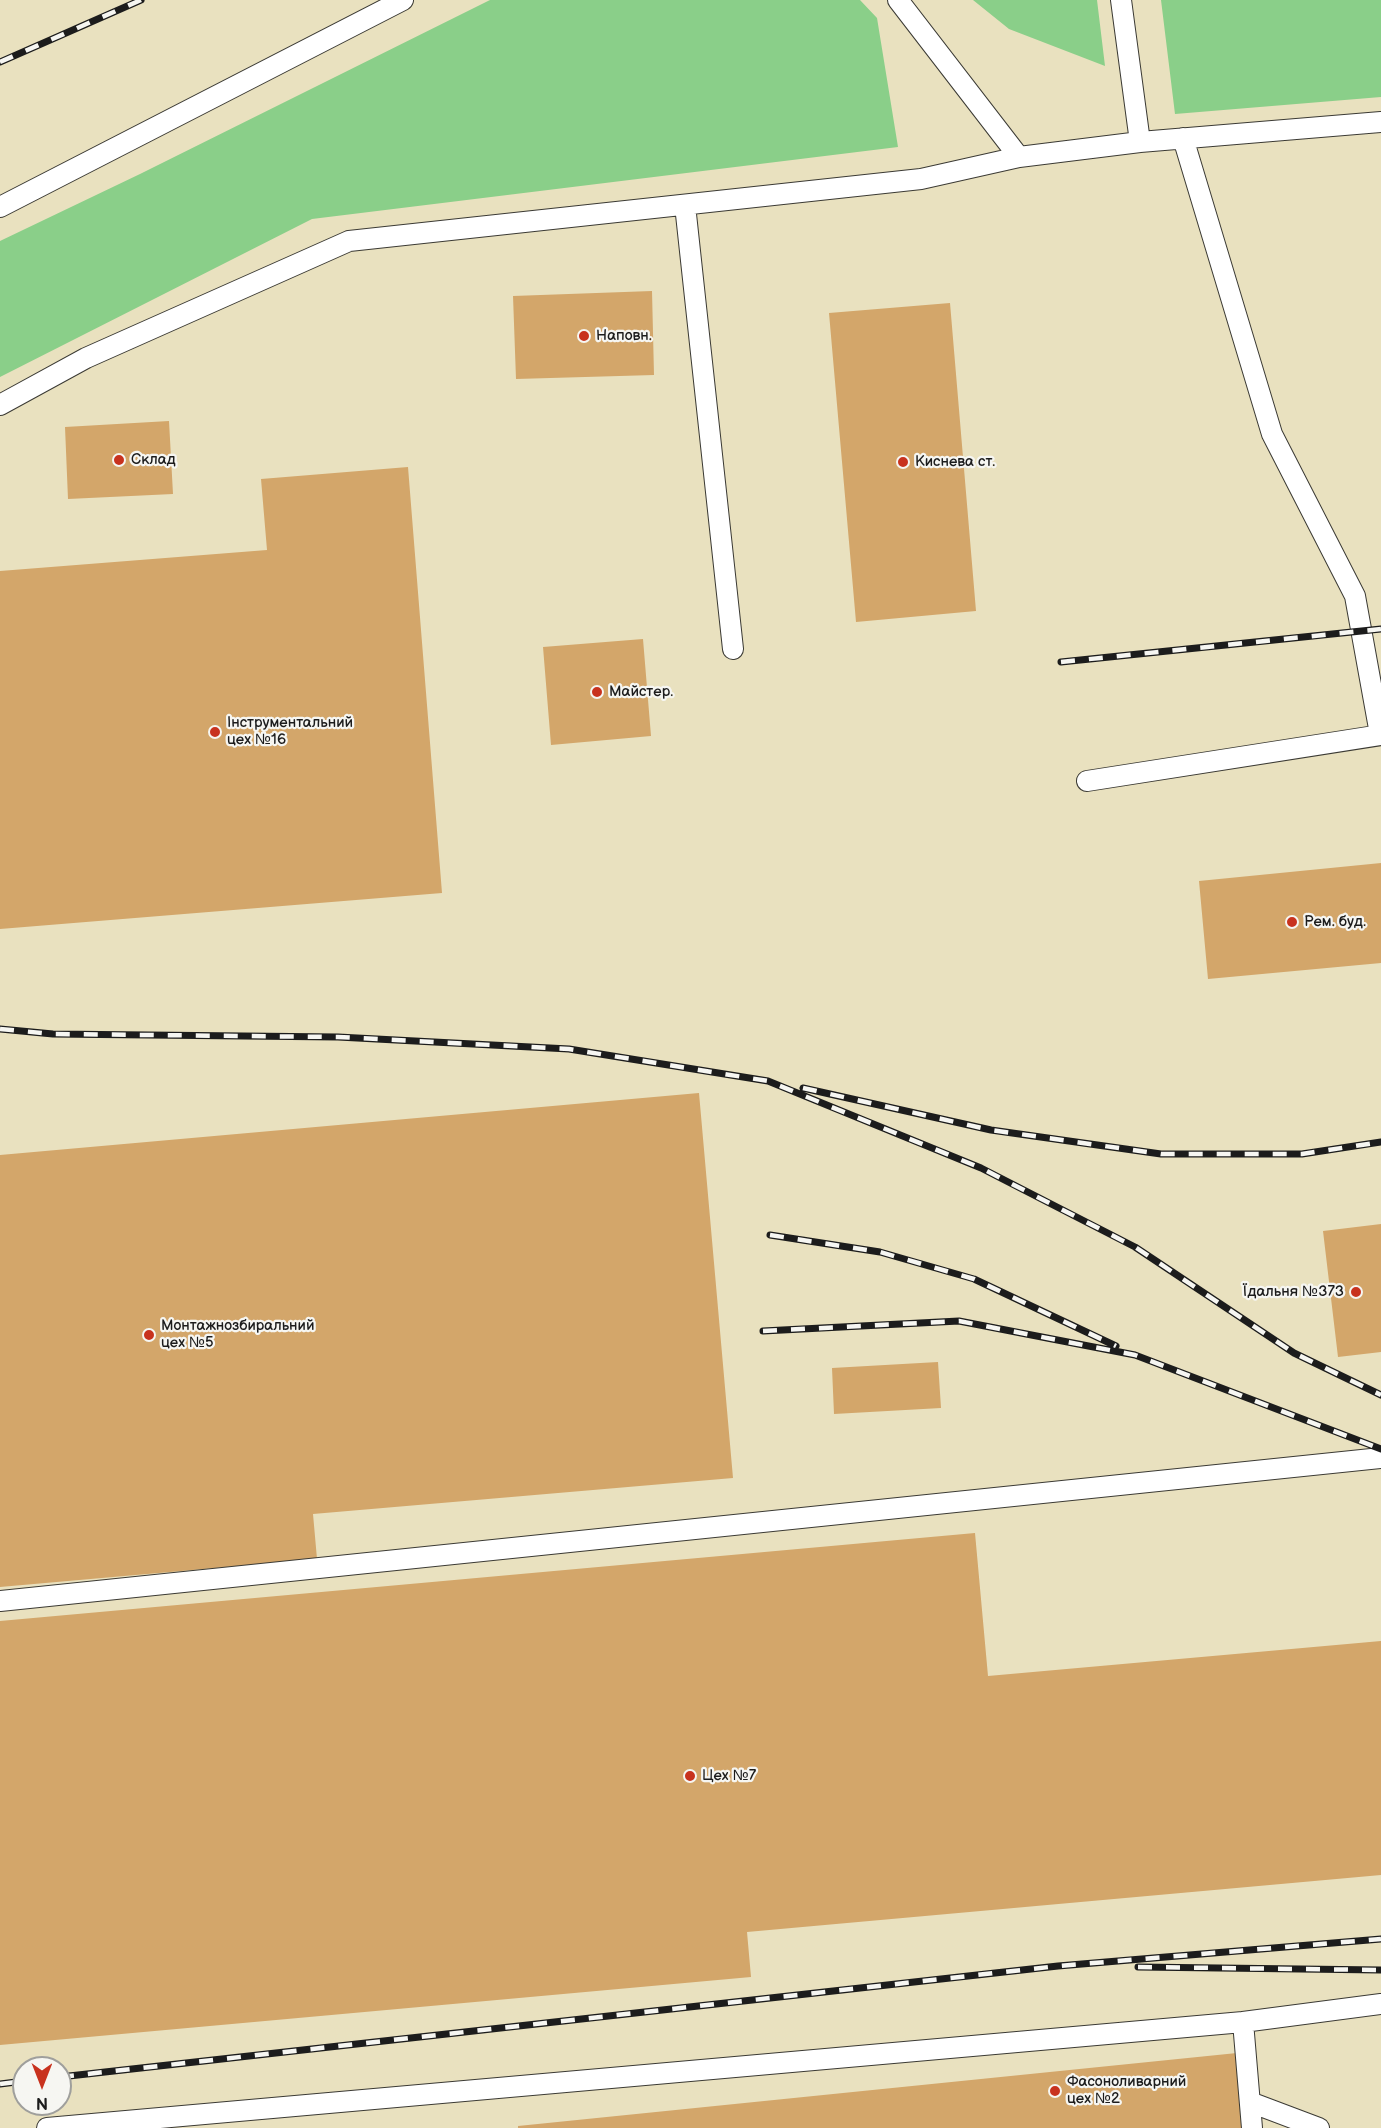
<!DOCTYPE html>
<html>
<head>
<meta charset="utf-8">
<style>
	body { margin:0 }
	#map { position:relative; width:1381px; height:2128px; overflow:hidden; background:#e9e1bf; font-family:"Balsamiq Sans",sans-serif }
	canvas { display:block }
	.north { position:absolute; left:12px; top:2056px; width:60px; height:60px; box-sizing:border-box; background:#f6f6f2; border:2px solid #9f9f9c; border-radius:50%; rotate:180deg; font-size:16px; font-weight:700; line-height:24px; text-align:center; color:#1c1c1c }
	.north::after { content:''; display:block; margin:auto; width:21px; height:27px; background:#c8321e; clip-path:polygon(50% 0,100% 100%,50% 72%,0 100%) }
</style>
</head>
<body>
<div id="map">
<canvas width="1381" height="2128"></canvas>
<div class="north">N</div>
</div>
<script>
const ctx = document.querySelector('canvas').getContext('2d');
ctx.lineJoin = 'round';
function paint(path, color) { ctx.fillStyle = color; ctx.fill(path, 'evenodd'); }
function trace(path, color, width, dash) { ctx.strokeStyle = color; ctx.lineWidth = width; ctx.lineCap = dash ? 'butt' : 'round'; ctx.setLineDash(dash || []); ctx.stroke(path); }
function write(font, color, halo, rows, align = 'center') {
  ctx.font = font + ' "Balsamiq Sans",sans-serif'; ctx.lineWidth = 4.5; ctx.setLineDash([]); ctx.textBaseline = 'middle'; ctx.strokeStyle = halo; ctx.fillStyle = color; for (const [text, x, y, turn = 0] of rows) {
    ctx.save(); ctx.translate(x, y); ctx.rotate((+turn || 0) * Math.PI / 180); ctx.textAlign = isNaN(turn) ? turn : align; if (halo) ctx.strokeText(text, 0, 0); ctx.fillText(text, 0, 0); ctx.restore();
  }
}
const green = new Path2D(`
	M490,0H860L877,18L898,147L312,219L0,377V241L140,174Z
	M973,0H1097L1105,66L1009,29Z
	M1161,0H1381V97L1175,114Z`);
const building = new Path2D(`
	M652,291L654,375L516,379L513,296Z
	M950,303L976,611L856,622L829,313Z
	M169,421L173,494L68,499L65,427Z
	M408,467L442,893L0,929V571L267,550L261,479Z
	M643,639L651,736L551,745L543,647Z
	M1381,863V963L1208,979L1199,881Z
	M699,1093L733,1478L313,1514L317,1559L0,1587V1155Z
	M1381,1224V1352L1338,1357L1323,1231Z
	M938,1362L941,1408L834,1414L832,1368Z
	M975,1533L988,1676L1381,1641V1875L747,1932L751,1977L0,2045V1621Z
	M1237,2053L1244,2128H518V2126Z`);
const lane = new Path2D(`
	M898,0L1019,157
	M1121,0L1140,142
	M1183,138L1272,434L1355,596L1380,734
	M685,205L733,649
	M0,207L403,0
	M0,405L86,358L349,241L921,179L1019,157L1140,142L1381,122
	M1087,781L1381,735
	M0,1601L1381,1458
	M1243,2022L1381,2004
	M1250,2102L1319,2128
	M47,2128L1243,2022L1252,2128`);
const rail = new Path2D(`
	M0,62L141,0
	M1061,662L1381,629
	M0,1029L53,1034L338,1037L569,1049L768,1081L981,1168L1135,1247L1294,1353L1381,1395
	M803,1088L991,1130L1161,1154H1302L1381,1142
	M770,1235L880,1252L974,1279L1116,1346
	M763,1331L959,1321L1135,1355L1381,1449
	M1138,1967L1381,1970
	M60,2077L1058,1966L1381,1939
	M0,2084L24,2081`);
const markers = [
	[584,336,6,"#c8321e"],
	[119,460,6,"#c8321e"],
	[903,462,6,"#c8321e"],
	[597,692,6,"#c8321e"],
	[215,732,6,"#c8321e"],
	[1292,922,6,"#c8321e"],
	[1356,1292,6,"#c8321e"],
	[149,1335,6,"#c8321e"],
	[690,1776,6,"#c8321e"],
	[1055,2091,6,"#c8321e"]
];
const poiNames = [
	["Наповн.",596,336],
	["Склад",131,460],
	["Киснева ст.",915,462],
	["Майстер.",609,692],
	["Інструментальний",227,723],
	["цех №16",227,740],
	["Рем. буд.",1304,922],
	["Їдальня №373",1344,1292,"right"],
	["Монтажнозбиральний",161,1326],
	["цех №5",161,1343],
	["Цех №7",702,1776],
	["Фасоноливарний",1067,2082],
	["цех №2",1067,2099]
];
paint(green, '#8acf89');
paint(building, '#d3a66a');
trace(lane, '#3b3a34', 22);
trace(lane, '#fff', 20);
trace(rail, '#1c1c1c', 7);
trace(rail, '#f6f6f2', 4.5, [14]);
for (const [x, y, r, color] of markers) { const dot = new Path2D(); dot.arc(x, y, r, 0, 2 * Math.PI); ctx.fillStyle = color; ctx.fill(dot); trace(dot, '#f6f6f2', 2); }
write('15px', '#1c1c1c', '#f6f6f2', poiNames, 'left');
</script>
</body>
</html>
